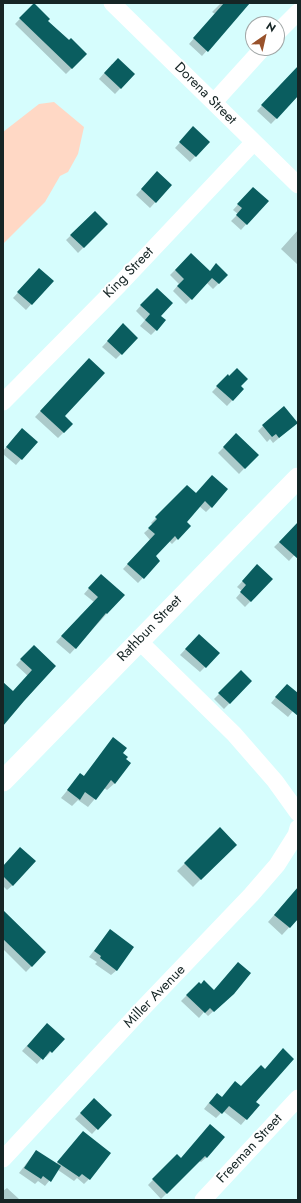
<!DOCTYPE html>
<html>
<head>
<meta charset="utf-8">
<style>
	body { margin:0 }
	#map { position:relative; width:301px; height:1203px; overflow:hidden; background:#d6fdfd; font-family:Jost,sans-serif }
	canvas { display:block }
	.frame { position:absolute; inset:0; border:4px solid #162525; pointer-events:none }
	.north { position:absolute; left:245px; top:16px; width:40px; height:40px; box-sizing:border-box; background:#fff; border:1px solid #a2a8a8; border-radius:50%; rotate:34deg; font-size:11px; font-weight:700; line-height:16px; text-align:center; color:#162525 }
	.north::after { content:''; display:block; margin:auto; width:14px; height:18px; background:#99522b; clip-path:polygon(50% 0,100% 100%,50% 72%,0 100%) }
</style>
</head>
<body>
<div id="map">
<canvas width="301" height="1203"></canvas>
<div class="frame"></div>
<div class="north">N</div>
</div>
<script>
const ctx = document.querySelector('canvas').getContext('2d');
ctx.lineJoin = 'round';
function paint(path, color) { ctx.fillStyle = color; ctx.fill(path, 'evenodd'); }
function trace(path, color, width, dash) { ctx.strokeStyle = color; ctx.lineWidth = width; ctx.lineCap = dash ? 'butt' : 'round'; ctx.setLineDash(dash || []); ctx.stroke(path); }
function write(font, color, halo, rows, align = 'center') {
  ctx.font = font + ' Jost,sans-serif'; ctx.lineWidth = 4; ctx.setLineDash([]); ctx.textBaseline = 'middle'; ctx.strokeStyle = halo; ctx.fillStyle = color; for (const [text, x, y, turn = 0] of rows) {
    ctx.save(); ctx.translate(x, y); ctx.rotate((+turn || 0) * Math.PI / 180); ctx.textAlign = isNaN(turn) ? turn : align; if (halo) ctx.strokeText(text, 0, 0); ctx.fillText(text, 0, 0); ctx.restore();
  }
}
const green = new Path2D(`
	M54,102L84,127L78,154L68,172L60,176L45,202L3,244V132L39,104Z`);
const shadow = new Path2D(`
	M221,3H249L202,56L189,44L215,14L212,12Z
	M34,4L47,21L86,54L66,74L15,24Z
	M112,64L134,74L115,94L99,79Z
	M298,67V96L271,124L257,111Z
	M193,128L209,142L190,162L175,148Z
	M152,178L171,185L150,208L136,195Z
	M253,188L267,201L241,230L231,221L238,214L233,210Z
	M95,212L107,224L78,253L66,240Z
	M298,230V265L281,249Z
	M191,254L210,272L227,275L213,289L207,283L186,304L173,291L179,284L170,275Z
	M34,275L52,281L26,310L13,298Z
	M151,294L160,316L156,330L151,335L140,326L145,320L136,311Z
	M118,330L137,338L116,359L102,347Z
	M84,365L63,416L72,424L58,438L35,417Z
	M228,375L243,389L227,406L212,392Z
	M263,426L291,428L273,443L270,439L267,442L258,431Z
	M16,435L36,442L16,465L3,454V451Z
	M236,435L257,455L239,474L218,453Z
	M212,476L211,507L206,512L199,506L186,522L190,526L172,544L169,541L155,556L159,561L138,583L123,569L150,540L144,533L153,525L151,523L187,486L196,494Z
	M295,527L298,529V551L289,561L274,547Z
	M252,571L272,579L245,607L236,598L242,591L237,587Z
	M96,580L124,595L70,654L56,642L94,602L84,594Z
	M194,640L219,653L200,672L180,655Z
	M32,648L55,666L8,719L3,695L13,692L28,676L16,665Z
	M241,672L251,681L224,709L214,699Z
	M282,690L298,695V705L288,717L271,703Z
	M113,739L122,753L115,783L107,790L104,788L88,807L78,800L72,806L61,798L80,775L83,777Z
	M220,829L235,845L193,887L177,871Z
	M3,867L13,885L7,890L3,886Z
	M298,892V921L296,920L282,935L268,922L289,898Z
	M3,917L45,952L26,972L3,949Z
	M110,930L117,970L111,975L95,964L97,962L89,957Z
	M199,983L227,999L208,1016L204,1012L199,1018L181,1001Z
	M42,1029L63,1039L46,1057L44,1056L37,1064L22,1051Z
	M221,1098L255,1102L258,1105L241,1125L223,1111L216,1118L204,1109L211,1100Z
	M94,1100L110,1115L92,1134L75,1119Z
	M205,1131L207,1157L201,1162L199,1161L161,1199L148,1185L177,1155L181,1159Z
	M79,1137L89,1179L84,1184L77,1178L74,1181L58,1170L45,1186L38,1181L35,1184L19,1173L36,1151L56,1164Z
	M7,1188L19,1199L18,1200H3V1191Z`);
const building = new Path2D(`
	M34,3L50,19L48,21L69,40L71,38L87,54L72,69L19,18Z
	M224,3H250L208,52L193,38Z
	M118,58L135,74L121,89L104,73Z
	M298,66V96L277,119L261,105Z
	M193,126L210,142L196,157L179,142Z
	M157,171L172,185L156,203L141,189Z
	M253,187L269,201L247,225L236,215L242,208L237,204Z
	M95,211L108,224L84,248L70,235Z
	M191,253L210,271L216,263L228,275L219,284L212,278L192,300L177,286L184,279L175,270Z
	M39,268L54,281L32,305L17,292Z
	M157,288L173,303L161,316L166,320L157,331L145,320L150,314L140,305Z
	M123,323L138,338L122,355L107,341Z
	M89,358L105,373L65,416L73,424L64,433L40,411Z
	M237,368L248,379L241,386L244,389L233,401L216,386L228,374L229,376Z
	M284,406L298,423L279,438L276,434L272,437L262,425Z
	M22,428L38,442L22,460L6,447Z
	M236,433L259,455L245,469L223,447Z
	M212,475L228,489L212,508L205,501L187,522L191,526L178,540L175,536L156,556L160,561L144,579L127,564L155,534L148,528L157,519L155,517L187,485L196,493Z
	M298,522V559L279,542Z
	M257,564L273,579L251,602L240,592L246,585L242,581Z
	M101,574L125,595L107,614L106,613L76,649L61,636L98,597L88,588Z
	M199,634L220,653L206,668L185,649Z
	M34,645L56,666L24,701L3,726V682L13,691L32,670L20,659Z
	M241,670L252,681L230,704L218,693Z
	M287,684L298,693V716L275,697Z
	M113,737L127,748L123,753L128,757L126,759L131,763L115,784L111,780L96,800L85,792L80,800L67,790L80,773L84,776Z
	M220,827L237,845L201,880L184,863Z
	M20,847L36,861L13,886L3,876V866Z
	M298,887V919L290,928L274,915Z
	M3,910L46,952L32,967L3,939Z
	M110,929L134,947L117,971L100,958L101,956L94,951Z
	M238,962L251,973L234,994L214,1012L210,1008L205,1013L186,995L199,982L201,984L204,980L214,990Z
	M47,1023L65,1039L52,1053L50,1051L43,1060L27,1046Z
	M283,1048L294,1059L256,1102L260,1105L247,1120L229,1106L222,1114L209,1103L217,1093L222,1097L235,1081L241,1086L261,1065L265,1069Z
	M94,1098L112,1115L98,1130L80,1113Z
	M210,1124L225,1137L207,1158L205,1156L167,1194L152,1179L177,1154L181,1158Z
	M83,1131L111,1153L90,1180L82,1174L79,1177L57,1162Z
	M36,1150L61,1166L51,1182L43,1176L41,1179L24,1168Z`);
const minor = new Path2D(`
	M112,3L298,185
	M277,33L298,12
	M214,102L263,48
	M3,402L119,285L253,143
	M139,641L234,734L275,781L298,813
	M3,1159L144,1007L251,895L277,865L296,835L298,828
	M203,1200L298,1098`);
const tertiary = new Path2D(`
	M3,781L298,478`);
const streetNames = [
	["Dorena Street",205,94,45],
	["King Street",129,273,-46],
	["Rathbun Street",150,629,-46],
	["Miller Avenue",155,997,-46],
	["Freeman Street",250,1149,-47]
];
paint(green, '#ffd8c5');
paint(shadow, '#0003');
paint(building, '#0a5d5f');
trace(minor, '#fff', 17);
trace(tertiary, '#fff', 21);
write('14px', '#162525', '#fff', streetNames);
</script>
</body>
</html>
